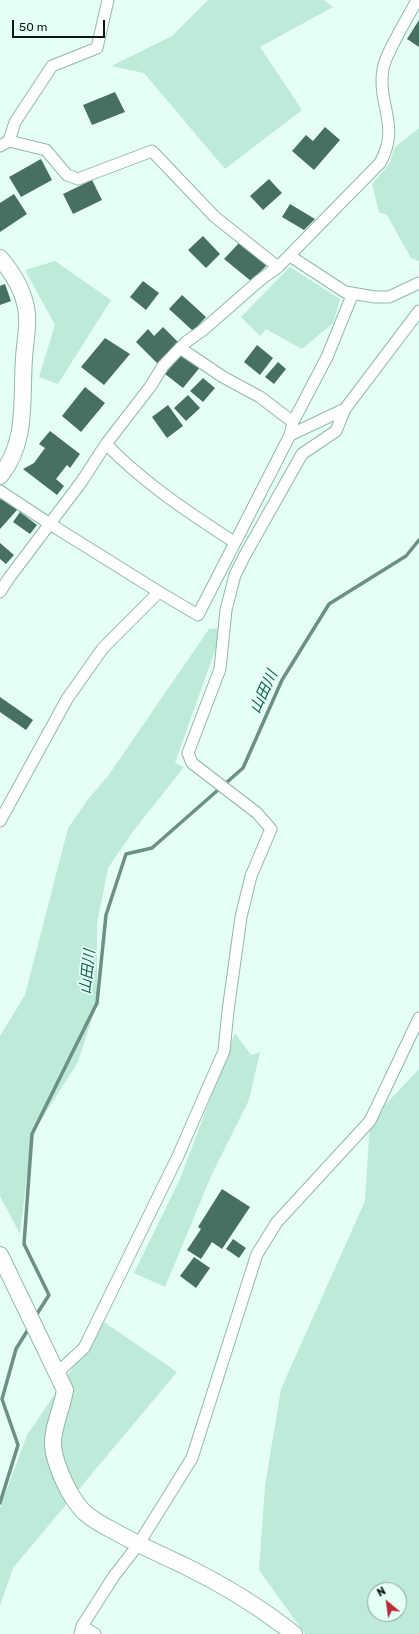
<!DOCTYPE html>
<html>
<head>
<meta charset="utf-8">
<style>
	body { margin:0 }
	#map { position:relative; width:419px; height:1634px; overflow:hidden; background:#e5fff6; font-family:Rubik,sans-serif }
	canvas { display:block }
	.north { position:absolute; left:367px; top:1582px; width:40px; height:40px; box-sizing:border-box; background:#e5fff6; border:1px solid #8da39c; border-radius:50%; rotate:331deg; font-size:11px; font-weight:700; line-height:16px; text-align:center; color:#0a1a15 }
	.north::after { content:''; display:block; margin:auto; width:14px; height:18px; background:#bc2b38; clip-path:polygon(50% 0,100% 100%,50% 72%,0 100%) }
	.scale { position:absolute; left:12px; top:20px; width:93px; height:18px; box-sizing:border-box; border:2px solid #0a1a15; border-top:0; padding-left:5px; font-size:12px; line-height:14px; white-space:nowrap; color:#0a1a15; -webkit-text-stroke:3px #e5fff6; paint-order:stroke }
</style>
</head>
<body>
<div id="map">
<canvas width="419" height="1634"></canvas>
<div class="north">N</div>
<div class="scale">50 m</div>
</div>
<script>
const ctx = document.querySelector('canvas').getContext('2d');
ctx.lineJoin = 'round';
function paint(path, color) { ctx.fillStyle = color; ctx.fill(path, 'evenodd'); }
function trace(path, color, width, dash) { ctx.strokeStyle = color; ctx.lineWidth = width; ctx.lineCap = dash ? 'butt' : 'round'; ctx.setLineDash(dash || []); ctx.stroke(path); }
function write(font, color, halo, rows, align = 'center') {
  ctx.font = font + ' Rubik,"Noto Sans JP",sans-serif'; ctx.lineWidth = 3.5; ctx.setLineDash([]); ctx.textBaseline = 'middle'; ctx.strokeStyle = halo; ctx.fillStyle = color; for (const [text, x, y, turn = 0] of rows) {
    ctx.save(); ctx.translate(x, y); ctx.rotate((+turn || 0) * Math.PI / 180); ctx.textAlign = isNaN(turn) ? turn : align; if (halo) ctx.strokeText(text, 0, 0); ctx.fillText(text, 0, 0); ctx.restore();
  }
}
const green = new Path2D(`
	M208,0H324L333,7L260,47L302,110L225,169L144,73L111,66L172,36Z
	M419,128V261L411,258L387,215L379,212L372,184L389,164L395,147Z
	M55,261L111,300L58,384L39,377L55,325L25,270Z
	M290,267L340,299L333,323L302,349L266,329L260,336L241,317Z
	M223,628L175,763L184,767L134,830L108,868L97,924V1003L78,1062L32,1134L20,1234L0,1196V1036L25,995L68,828L89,798L108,776L209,629Z
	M235,1033L251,1055L260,1052L249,1100L212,1174L165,1287L134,1273L180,1179Z
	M419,1069V1634H305L259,1570L265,1486L281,1389L365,1201L370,1121ZM375,1590H399V1614H375Z
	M104,1322L177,1372L13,1568L0,1606V1508L27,1435Z`);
const stream = new Path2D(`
	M35,1317L49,1295L24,1244L32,1134L97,1003L106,915L126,854L152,848L243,768L282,680L329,604L406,556L419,540
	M0,1503L18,1445L2,1399L16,1349L29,1328`);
const building = new Path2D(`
	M419,20V47L407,39Z
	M115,92L125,112L92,125L83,105Z
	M325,127L340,140L314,170L292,151L306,135L313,141Z
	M41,159L52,180L21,197L9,177Z
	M269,179L282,193L263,210L250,196Z
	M92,180L102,200L73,214L63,194Z
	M14,194L27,214L0,232V203Z
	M290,204L315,219L304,230L282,217Z
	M203,236L220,254L206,268L188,250Z
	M239,243L268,264L251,281L224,259Z
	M143,281L159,293L146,310L130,297Z
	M5,284L11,301L0,305V286Z
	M182,295L206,317L193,331L169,309Z
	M163,327L179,343L158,364L136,342L148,329L154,336Z
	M105,338L130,354L104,385L81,367Z
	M257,345L273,358L260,375L244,362Z
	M183,352L201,366L183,388L165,374Z
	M278,362L286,369L274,384L265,377Z
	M203,378L215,388L203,402L190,391Z
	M85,387L105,403L81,432L62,416Z
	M188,395L200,408L186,421L174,408Z
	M168,405L183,426L167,438L152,417Z
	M50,431L80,454L70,468L67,465L56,479L64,486L57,495L23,469L34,463L45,448L39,444Z
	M2,497L17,510L0,529V500Z
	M20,512L37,525L30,534L13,522Z
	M0,543L14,555L6,564L0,559Z
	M0,697L33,720L26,730L0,712Z
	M222,1189L250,1207L222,1249L212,1242L201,1259L187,1250L201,1229L198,1227Z
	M233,1239L246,1248L239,1258L226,1249Z
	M194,1257L210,1268L196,1288L180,1276Z`);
const street = new Path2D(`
	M9,141L46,150L67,175L78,179L152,151L215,217L278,267
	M0,146L9,141L15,122L52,66L97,48L108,0
	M290,256L345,292L375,297H389L419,283
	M180,348L223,377L260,397L293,422L290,435
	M293,422L327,357L353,293
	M106,444C145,484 188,512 234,542
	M0,491L50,524L159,592
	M0,592L9,578L82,481L106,444L150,387L163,366L186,342L203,330L260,280L278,267L380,163C401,125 377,106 383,69C386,52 409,16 417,0
	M0,821L67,699L103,648L159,592L198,615L290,435L345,409
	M57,1373L84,1348L178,1156L224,1051L228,1011L241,917L251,876L271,829L257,813L192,763L188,753L220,669L226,610L235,575L245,555L302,454L336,431L345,409L419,311
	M82,1626L95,1634
	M80,1634L82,1626L114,1576L138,1545L192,1458L257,1254L277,1222L370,1121L419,1018`);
const secondary = new Path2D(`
	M0,258C11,271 21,286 25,303C30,320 25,341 24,358C21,400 28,442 0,476
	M0,1255L65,1390C62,1409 52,1428 53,1446C55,1466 70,1498 84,1512C92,1519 102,1525 112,1530C135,1543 159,1554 183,1565C222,1584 260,1607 294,1634`);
const waterNames = [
	["山田川",264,692,-65],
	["山田川",88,972,-84]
];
paint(green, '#beeada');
trace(stream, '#6d9084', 3.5);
paint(building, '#476f62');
trace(street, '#8fb9aa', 13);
trace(secondary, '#8fb9aa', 18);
trace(street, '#fff', 11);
trace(secondary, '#fff', 16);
write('italic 15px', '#095e4b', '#e5fff6', waterNames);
</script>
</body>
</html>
